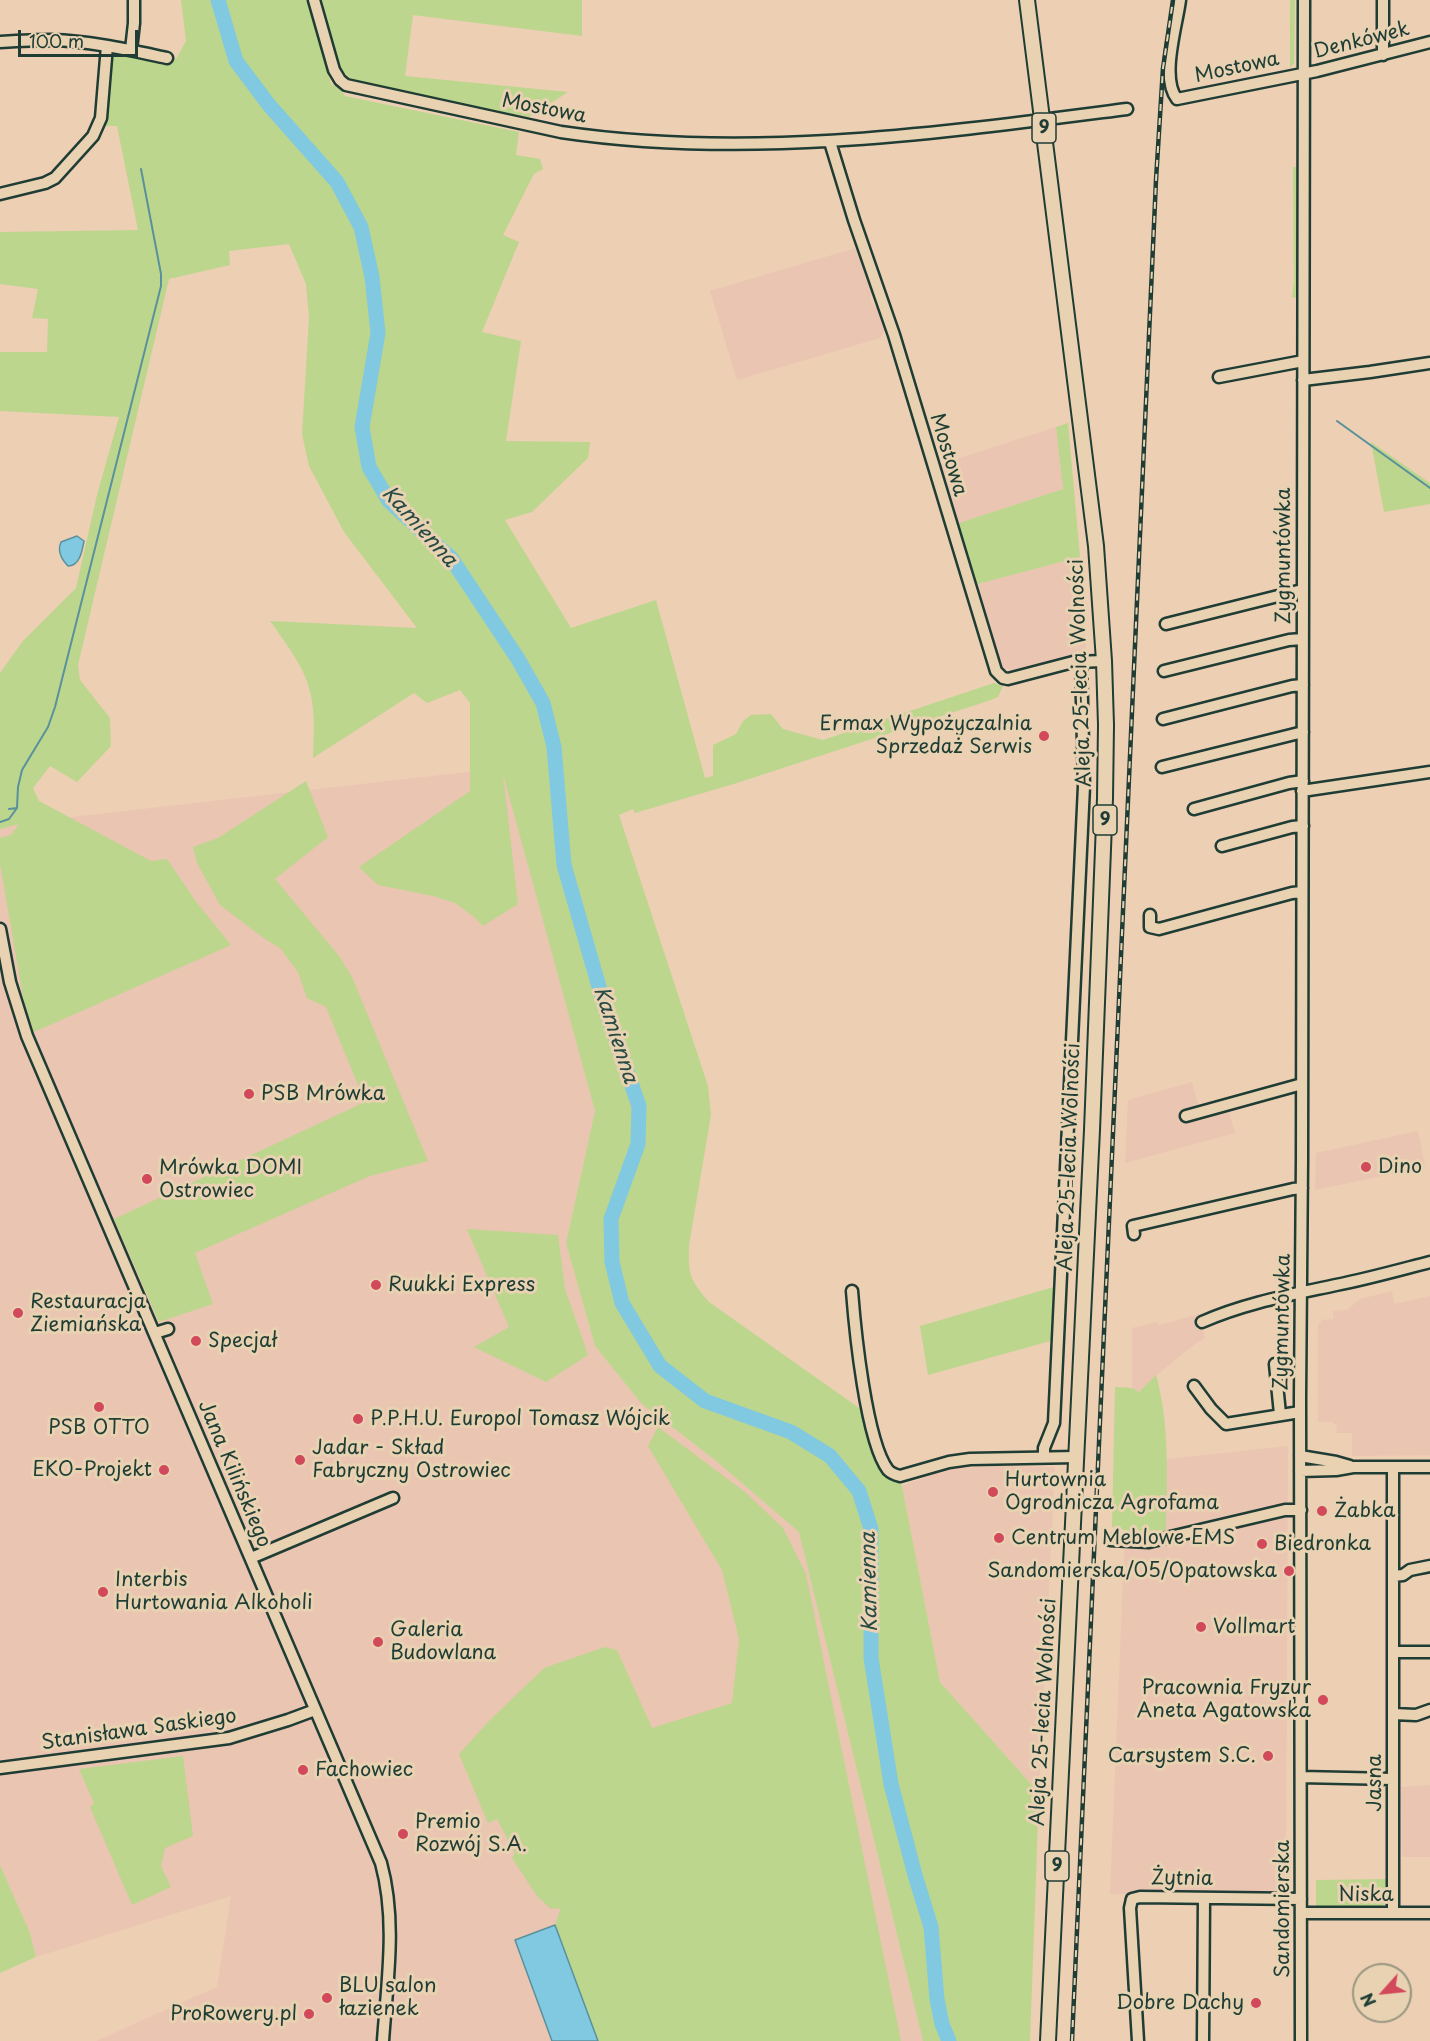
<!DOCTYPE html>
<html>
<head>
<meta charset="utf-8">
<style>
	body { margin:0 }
	#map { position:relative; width:1430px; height:2041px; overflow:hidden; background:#edcfb4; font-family:"Playpen Sans",sans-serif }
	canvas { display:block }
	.north { position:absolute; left:1352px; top:1963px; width:60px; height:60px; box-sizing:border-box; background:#e9d2b2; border:2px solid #989680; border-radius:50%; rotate:243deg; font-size:16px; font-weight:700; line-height:24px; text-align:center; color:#1f3d34 }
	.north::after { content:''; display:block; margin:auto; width:21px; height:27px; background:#d1495b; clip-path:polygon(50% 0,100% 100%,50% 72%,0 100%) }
	.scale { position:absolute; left:18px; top:30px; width:120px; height:27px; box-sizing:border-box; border:3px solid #1f3d34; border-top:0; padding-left:8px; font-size:18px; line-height:21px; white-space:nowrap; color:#1f3d34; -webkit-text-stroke:4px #e9d2b2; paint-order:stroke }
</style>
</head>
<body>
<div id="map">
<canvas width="1430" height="2041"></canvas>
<div class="north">N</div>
<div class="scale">100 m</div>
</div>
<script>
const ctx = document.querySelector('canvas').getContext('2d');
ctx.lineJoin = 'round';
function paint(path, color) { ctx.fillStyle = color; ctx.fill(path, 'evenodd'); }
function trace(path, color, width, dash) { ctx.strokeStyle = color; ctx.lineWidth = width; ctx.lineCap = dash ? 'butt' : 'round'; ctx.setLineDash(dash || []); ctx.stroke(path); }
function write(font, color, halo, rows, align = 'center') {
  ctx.font = font + ' "Playpen Sans",sans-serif'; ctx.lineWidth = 6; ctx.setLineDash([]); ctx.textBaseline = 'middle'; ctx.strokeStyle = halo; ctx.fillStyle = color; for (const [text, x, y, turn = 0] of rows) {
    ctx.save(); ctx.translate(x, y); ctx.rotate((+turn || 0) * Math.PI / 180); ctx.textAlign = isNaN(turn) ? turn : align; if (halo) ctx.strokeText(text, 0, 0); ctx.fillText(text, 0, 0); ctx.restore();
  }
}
const built = new Path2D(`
	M859,247L873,292L870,298L874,306L879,307L886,328L880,338L737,380L710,291Z
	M1056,427L1063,489L956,524L938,465Z
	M1080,557L1086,652L1013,671L1000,666L974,585Z
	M502,768L595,1111L566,1243L595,1346L641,1403L715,1460L799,1532L923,2041H96L217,1987L231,1896L36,1957L30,1933L0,1865V829L20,823Z
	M1192,1082L1200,1112L1227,1105L1235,1133L1125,1163L1128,1100Z
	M1418,1131L1425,1167L1315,1190L1316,1153Z
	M1392,1291L1394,1304L1430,1296V1455L1352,1456V1433H1336L1337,1425L1333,1424V1422H1318V1325L1322,1320L1333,1319V1311L1347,1310L1360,1299Z
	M1199,1314L1205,1338L1195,1344L1153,1378L1139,1392L1132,1388V1328L1157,1322L1159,1325Z
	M1288,1446L1286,1896L1110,1894L1125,1530L1137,1536L1166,1530L1167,1459Z
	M994,1466L1055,1467L1039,1793L940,1682L902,1486L946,1469Z
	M1430,1785V1857H1402L1401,1787Z`);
const green = new Path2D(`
	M181,0H308L331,84L340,88L345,96L519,132L516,155L540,159L543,169L534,174L503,235L519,242L482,332L521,341L506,441L590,442L588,458L532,512L505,520L571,628L656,600L705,778L713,776V745L736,734L743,721L751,715L771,714L783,729L823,740L994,683L1003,686L998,697L988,701L737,783L635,813L633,809L619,815L708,1086L711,1115L689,1245C688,1275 690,1280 709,1302L869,1415L894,1474L902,1486L940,1682L1039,1793L1030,2041H923L799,1532L715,1460L641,1403L595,1346L566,1243L595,1111L503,774L518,904L483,926L473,916L455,903L433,896L378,885L359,867L470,791V703L460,690L427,703L414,693L313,758C317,689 310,676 270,621L417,628L344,532L309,466L302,434L309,317L306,284L289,244L229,251L230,265L169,279L78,665L80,680L110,718L111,746L77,782L50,766L33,788L39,801L151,861L167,859L197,903L231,945L34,1032L24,1002L0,864V838L11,835L19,824L0,829V673L23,641L76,588L97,495L119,417L0,411V352H47L48,319L32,318L38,289L0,284V232L138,230L117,126H98L107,46L176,59L186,41Z
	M322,0H582V36L413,15L405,76L568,92L529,117L362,84L350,78L336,64Z
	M1290,0H1295L1294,63L1290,68Z
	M1293,167H1298L1297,298L1292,297L1294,282Z
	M1068,423L1080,557L974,585L956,524L1063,489L1056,427Z
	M1371,442L1430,483V504L1384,512Z
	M306,781L328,837L275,879L339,956L352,977L428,1161L370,1176L195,1253L213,1304L159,1322L114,1219L365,1102L326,1007L307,998L298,972L280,948L265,939L220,905L197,863L193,847L218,838Z
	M467,1229L558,1235L565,1289L588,1355L546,1382L474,1347L509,1327Z
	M1057,1286L1054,1340L928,1375L920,1326Z
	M1156,1375C1170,1425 1167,1479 1166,1530L1137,1536L1125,1530L1112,1527L1115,1387L1132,1388L1139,1392Z
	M658,1427L745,1492L783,1528L806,1574L901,2041H598L555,1925L561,1908L551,1909L537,1896L512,1858L515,1853L497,1819L488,1823L459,1754L489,1721L544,1668L605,1647L617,1650L652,1728L732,1703L739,1639L722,1570L648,1446Z
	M183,1756L193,1836L165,1848L161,1866L171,1887L132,1905L90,1807L94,1803L79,1769Z
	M0,1865L30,1933L36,1957L0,1973Z
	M1388,1879V1900L1382,1906L1316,1909V1880Z`);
const water = new Path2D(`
	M77,536L84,541C82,551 80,566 68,566C62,560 57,551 61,542Z
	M555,1925L598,2041H552L515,1940Z`);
const stream = new Path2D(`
	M1337,421L1430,488
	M9,809L17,808L18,787L22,770L48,727L55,707L161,286V274L141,169
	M0,822L9,819L17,808`);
const river = new Path2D(`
	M218,0L236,61L269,105L337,182L361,227L372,277L378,333L362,427L369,467L389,501L451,558L518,659L543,703L554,747L564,865L606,1011L639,1106L638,1144L611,1219L612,1262L622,1303L660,1366L705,1401L791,1432L830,1456L859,1491L871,1529V1658L891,1784L915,1875L931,1927L937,1999L942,2024L949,2041`);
const minor = new Path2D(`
	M314,0L334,70L340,80L346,85L561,132C749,160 940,133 1127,109
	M1180,0C1177,25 1160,78 1177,99L1317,71L1430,42
	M0,42C17,41 34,40 52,40C90,41 129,50 167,58
	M131,50L134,23V0
	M1383,55V0
	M830,142L854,220L894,335L996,671L1003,678L1008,679L1073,662L1104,661
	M0,194L45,183L55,178L93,136L101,118L107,46
	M1219,377L1303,361
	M1303,380L1370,372L1430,363
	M1166,624L1302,590
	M1164,671L1289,640L1302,639
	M1163,719L1292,686L1303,685
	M1162,767L1303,732
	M1302,791L1430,772
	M1194,809L1289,783L1303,781
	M1222,846L1292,827L1303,826
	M1150,915V927L1159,929L1292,893L1302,892
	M0,929L10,982L27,1036L381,1863C397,1921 387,1982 383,2041
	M1186,1116L1302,1084
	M1134,1234L1133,1226L1293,1189L1302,1188
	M852,1291C855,1330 866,1441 888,1470C892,1474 896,1475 900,1476L949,1462L970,1459L1076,1457
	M1202,1322C1245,1303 1290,1295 1336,1285C1367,1279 1399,1270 1430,1262
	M155,1333L168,1329
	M1275,1364L1280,1414
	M1194,1386L1211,1409L1226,1424L1300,1412
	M1300,1456L1336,1462L1350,1466
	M1044,1457V1448L1054,1423L1084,786L1081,661
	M1300,1471L1336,1470L1353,1467H1430
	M1110,1540L1149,1542L1285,1510H1301
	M251,1558L393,1498
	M1393,1576L1403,1575L1410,1570L1430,1566
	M1394,1652H1430
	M1393,1714L1416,1715L1430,1710
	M0,1768L229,1738L288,1720L315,1710
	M1301,1777L1392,1779
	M1301,1913H1430
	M1393,1913V1467
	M1138,2041L1130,1908L1132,1899L1140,1897L1301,1899
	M1203,2041L1204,1898
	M1301,2041L1300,1397L1302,1160L1304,0`);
const major = new Path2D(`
	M1027,0L1096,546L1104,661L1106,725L1105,798L1092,1130L1048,2041`);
const rail = new Path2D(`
	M1072,2041L1156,180L1163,68L1173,0`);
const markers = [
	[1044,736,6,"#d1495b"],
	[249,1094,6,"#d1495b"],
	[1366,1167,6,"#d1495b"],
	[147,1179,6,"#d1495b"],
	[376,1285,6,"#d1495b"],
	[18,1313,6,"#d1495b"],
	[196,1341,6,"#d1495b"],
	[99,1407,6,"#d1495b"],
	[358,1419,6,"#d1495b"],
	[300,1460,6,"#d1495b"],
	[164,1470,6,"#d1495b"],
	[993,1492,6,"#d1495b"],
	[1322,1511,6,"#d1495b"],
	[999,1538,6,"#d1495b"],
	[1262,1544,6,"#d1495b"],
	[1289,1571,6,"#d1495b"],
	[103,1592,6,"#d1495b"],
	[1201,1627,6,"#d1495b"],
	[378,1642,6,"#d1495b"],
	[1323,1700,6,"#d1495b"],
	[1268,1756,6,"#d1495b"],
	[303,1770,6,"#d1495b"],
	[403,1834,6,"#d1495b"],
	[327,1998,6,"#d1495b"],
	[1256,2003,6,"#d1495b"],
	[309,2014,6,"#d1495b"]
];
const shields = [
	[1044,128,24],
	[1105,820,24],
	[1057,1866,24]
];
const shieldNames = [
	["9",1044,128],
	["9",1105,820],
	["9",1057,1866]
];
const streetNames = [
	["Denkówek",1362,41,-14],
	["Mostowa",1237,68,-12],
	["Mostowa",544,109,11],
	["Mostowa",948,455,73],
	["Zygmuntówka",1284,556,-90],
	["Aleja 25-lecia Wolności",1081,673,-92],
	["Aleja 25-lecia Wolności",1070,1157,-88],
	["Zygmuntówka",1283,1322,-89],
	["Jana Kilińskiego",234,1474,67],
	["Aleja 25-lecia Wolności",1044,1712,-87],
	["Stanisława Saskiego",139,1730,-8],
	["Jasna",1375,1783,-90],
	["Żytnia",1182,1879,1],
	["Niska",1366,1895],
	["Sandomierska",1283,1909,-90]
];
const poiNames = [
	["Ermax Wypożyczalnia",1032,724,"right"],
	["Sprzedaż Serwis",1032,747,"right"],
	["PSB Mrówka",261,1094],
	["Dino",1378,1167],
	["Mrówka DOMI",159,1168],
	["Ostrowiec",159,1191],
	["Ruukki Express",388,1285],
	["Restauracja",30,1302],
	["Ziemiańska",30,1325],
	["Specjał",208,1341],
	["P.P.H.U. Europol Tomasz Wójcik",370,1419],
	["PSB OTTO",99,1428,"center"],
	["Jadar - Skład",312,1448],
	["Fabryczny Ostrowiec",312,1471],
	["EKO-Projekt",152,1470,"right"],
	["Hurtownia",1005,1480],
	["Ogrodnicza Agrofama",1005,1503],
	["Żabka",1334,1511],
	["Centrum Meblowe EMS",1011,1538],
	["Biedronka",1274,1544],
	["Sandomierska/05/Opatowska",1277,1571,"right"],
	["Interbis",115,1580],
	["Hurtowania Alkoholi",115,1603],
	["Vollmart",1213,1627],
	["Galeria",390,1630],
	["Budowlana",390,1653],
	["Pracownia Fryzur",1311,1688,"right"],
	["Aneta Agatowska",1311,1711,"right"],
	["Carsystem S.C.",1256,1756,"right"],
	["Fachowiec",315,1770],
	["Premio",415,1822],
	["Rozwój S.A.",415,1845],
	["BLU salon",339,1986],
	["łazienek",339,2009],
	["Dobre Dachy",1244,2003,"right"],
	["ProRowery.pl",297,2014,"right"]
];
const waterNames = [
	["Kamienna",419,527,48],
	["Kamienna",615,1035,72],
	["Kamienna",870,1582,-91]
];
paint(built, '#eac5b1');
paint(green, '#bcd68d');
paint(water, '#80c9e1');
trace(water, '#59919c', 1.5);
trace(stream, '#59919c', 2);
trace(river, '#80c9e1', 15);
trace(minor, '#1f3d34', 15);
trace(major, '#1f3d34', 18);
trace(minor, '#e9d2b2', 10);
trace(major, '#e9d2b2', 14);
trace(rail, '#1f3d34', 4.5);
trace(rail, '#e9d2b2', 2, [7]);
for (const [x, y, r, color] of markers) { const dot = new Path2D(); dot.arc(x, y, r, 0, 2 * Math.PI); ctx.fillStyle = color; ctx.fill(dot); trace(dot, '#e9d2b2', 2); }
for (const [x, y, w] of shields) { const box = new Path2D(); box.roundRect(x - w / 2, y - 15, w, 30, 4.5); ctx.fillStyle = '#e9d2b2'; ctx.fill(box); trace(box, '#1f3d34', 1.5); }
write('bold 18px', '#1f3d34', null, shieldNames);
write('20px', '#1f3d34', '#e9d2b2', streetNames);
write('20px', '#1f3d34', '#e9d2b2', poiNames, 'left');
write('italic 21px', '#294b45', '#e9d2b2', waterNames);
</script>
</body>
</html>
